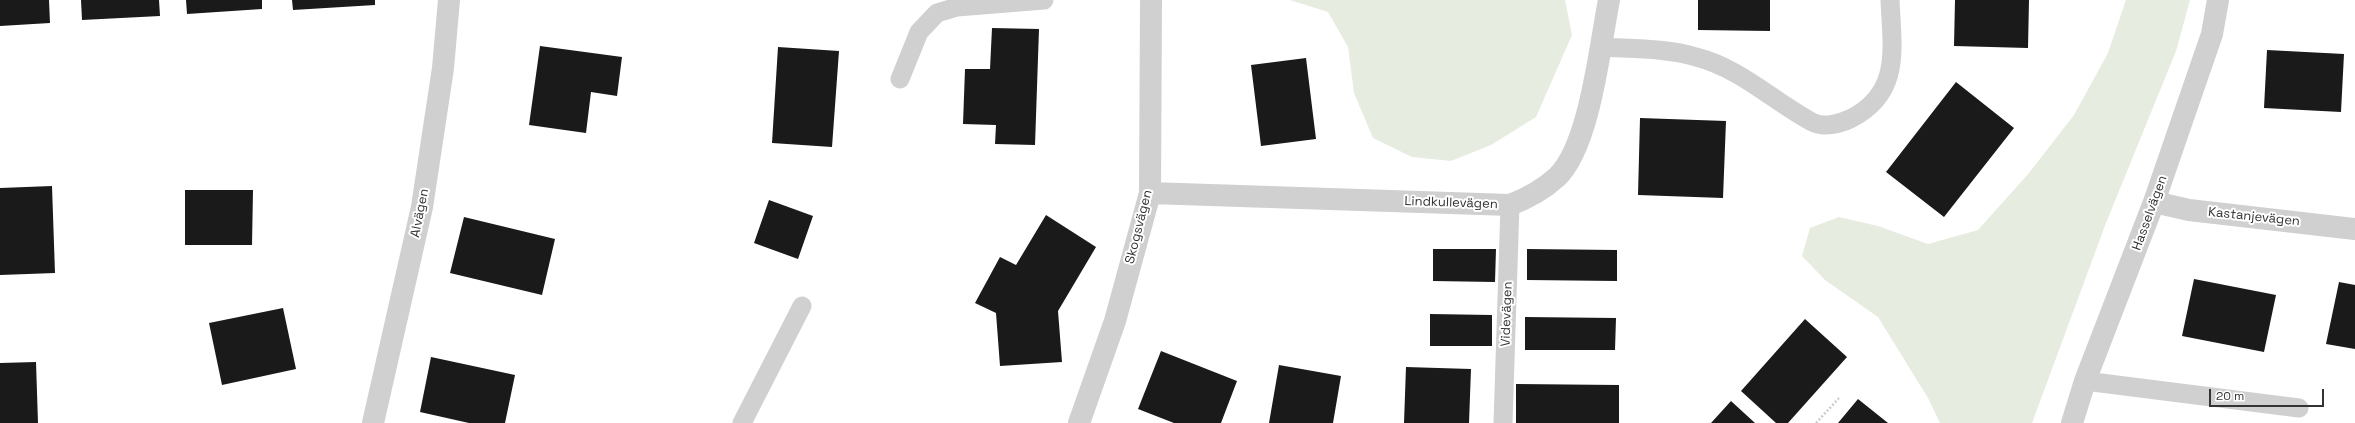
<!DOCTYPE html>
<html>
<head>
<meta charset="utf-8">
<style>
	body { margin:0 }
	#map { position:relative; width:2355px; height:423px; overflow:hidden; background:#fff; font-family:"Space Grotesk",sans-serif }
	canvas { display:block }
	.scale { position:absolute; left:2209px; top:389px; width:115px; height:18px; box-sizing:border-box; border:2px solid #333; border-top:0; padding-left:5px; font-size:12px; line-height:14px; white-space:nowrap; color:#333; -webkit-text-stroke:3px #fff; paint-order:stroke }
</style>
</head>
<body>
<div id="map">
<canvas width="2355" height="423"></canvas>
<div class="scale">20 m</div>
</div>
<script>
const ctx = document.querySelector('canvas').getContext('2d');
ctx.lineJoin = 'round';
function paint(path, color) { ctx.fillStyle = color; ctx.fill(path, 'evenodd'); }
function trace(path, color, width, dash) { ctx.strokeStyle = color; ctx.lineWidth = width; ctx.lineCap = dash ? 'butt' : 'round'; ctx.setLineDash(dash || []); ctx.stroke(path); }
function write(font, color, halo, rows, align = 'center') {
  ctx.font = font + ' "Space Grotesk",sans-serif'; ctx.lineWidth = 4; ctx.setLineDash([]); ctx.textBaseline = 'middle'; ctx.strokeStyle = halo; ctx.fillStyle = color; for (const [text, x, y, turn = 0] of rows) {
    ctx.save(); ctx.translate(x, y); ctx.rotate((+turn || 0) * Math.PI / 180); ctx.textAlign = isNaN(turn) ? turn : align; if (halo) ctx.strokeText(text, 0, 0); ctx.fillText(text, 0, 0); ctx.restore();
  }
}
const green = new Path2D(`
	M1290,0H1565L1572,35L1536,117L1491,145L1451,161L1412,157L1373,138L1354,93L1348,47L1328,12Z
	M2126,0H2190L2176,51L2106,223L2032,423H1940L1928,398L1878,317L1825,280L1802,256L1810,228L1839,217L1878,226L1928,244L1978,230L2029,173L2074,115L2108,53Z`);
const building = new Path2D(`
	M0,0H49L50,23L0,26Z
	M81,0H159L160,16L82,20Z
	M186,0H262V9L187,14Z
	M292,0H375V5L293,10Z
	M1698,0H1770V31L1698,30Z
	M1955,0H2029L2028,48L1954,46Z
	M992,28L1039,29L1035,145L995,144L996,125L963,124L965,69H990Z
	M540,46L622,57L617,96L591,92L586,133L529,125Z
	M778,47L839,51L832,147L772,143Z
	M2267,50L2344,54L2341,112L2264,108Z
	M1306,58L1316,139L1261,146L1251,65Z
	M1956,82L2014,128L1944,217L1886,172Z
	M1640,118L1726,121L1723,198L1638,195Z
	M52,186L55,273L0,275V188Z
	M185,190H253L252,245H185Z
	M769,200L813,216L798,259L754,243Z
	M1046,215L1096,247L1058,311L1062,362L1000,366L996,313L975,303L1000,257L1016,265Z
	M464,217L555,239L542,295L450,273Z
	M1433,249H1496L1495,282L1433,281Z
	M1527,249L1617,250V281L1527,280Z
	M2194,279L2276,295L2264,352L2182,336Z
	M2339,282L2355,285V349L2326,344Z
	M283,308L296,369L222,385L209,323Z
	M1430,314L1492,315V346H1430Z
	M1525,317L1616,318L1615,350H1525Z
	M1805,319L1847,357L1788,423H1776L1741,391Z
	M1161,351L1237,381L1221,423H1174L1138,409Z
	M431,357L515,375L505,423H469L420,412Z
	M36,362L38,423H0V363Z
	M1279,365L1341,376L1333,423H1269Z
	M1406,367L1471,369L1469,423H1404Z
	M1516,384L1619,385V423H1516Z
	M1858,399L1888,423H1838Z
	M1731,401L1755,423H1711Z`);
const path = new Path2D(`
	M1816,423L1839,398`);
const lane = new Path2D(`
	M1600,47C1632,49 1666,48 1696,57C1740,68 1773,101 1812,122C1823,128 1839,124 1850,119C1902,93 1892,48 1890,0
	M900,79L919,32L937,13L957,7L1044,0
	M2085,381L2299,408
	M742,423L802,306
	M1503,423L1510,205`);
const street = new Path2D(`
	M1150,193L1510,205C1528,198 1543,190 1557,177C1590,146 1600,45 1609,0
	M2154,202L2189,210L2355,229
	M373,423L422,207L443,68L449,0
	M1079,423L1115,321L1150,193L1151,0
	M2072,423L2085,381L2154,202L2212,34L2218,0`);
const streetNames = [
	["Lindkullevägen",1451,203,2],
	["Alvägen",420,213,-79],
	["Hasselvägen",2150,213,-70],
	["Kastanjevägen",2254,217,6],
	["Skogsvägen",1139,227,-76],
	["Videvägen",1507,314,-88]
];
paint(green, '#e6ecdf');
paint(building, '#1a1a1a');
trace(path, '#cdcdcd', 2.5, [2, 2]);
trace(lane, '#d0d0d0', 19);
trace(street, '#d0d0d0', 22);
write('13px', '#333', '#fff', streetNames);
</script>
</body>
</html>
